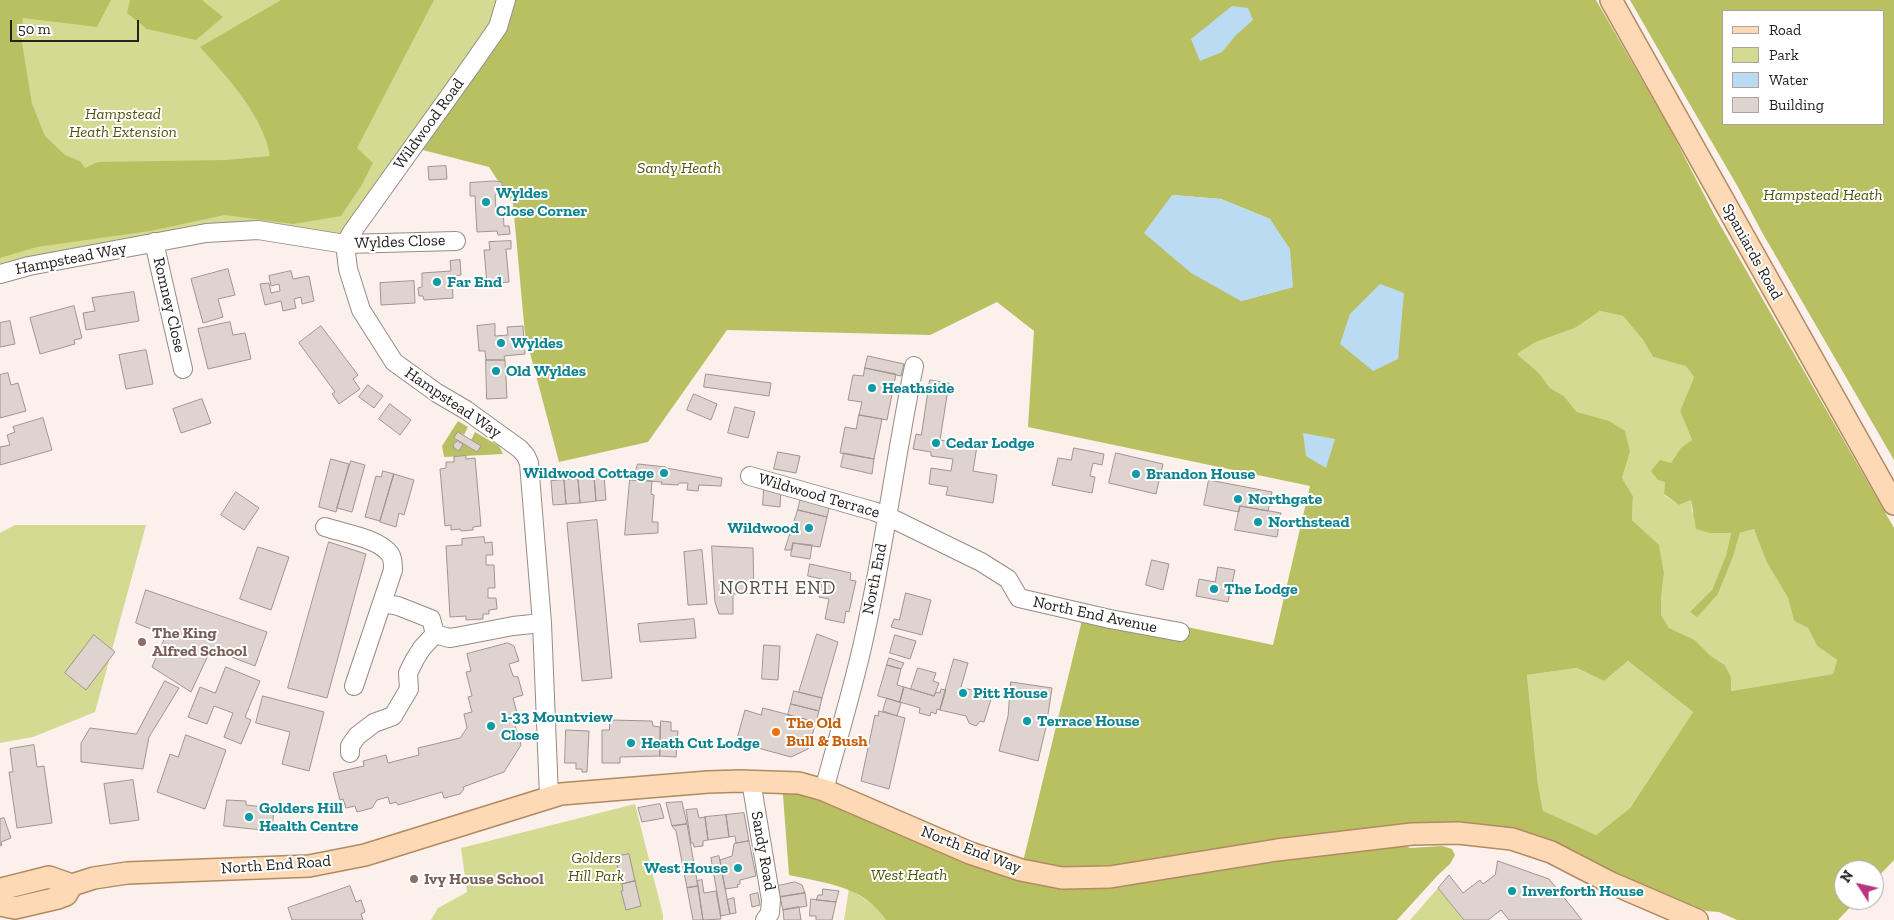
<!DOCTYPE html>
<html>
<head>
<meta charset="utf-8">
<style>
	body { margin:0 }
	#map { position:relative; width:1894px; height:920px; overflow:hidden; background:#fbf0eb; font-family:"Zilla Slab",serif }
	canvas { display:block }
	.legend { position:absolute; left:1722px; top:10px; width:162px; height:115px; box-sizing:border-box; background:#fff; border:1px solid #a8a6a5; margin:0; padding:6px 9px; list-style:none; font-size:15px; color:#25211f }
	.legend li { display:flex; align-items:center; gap:10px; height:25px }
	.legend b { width:25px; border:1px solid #a8a6a5 }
	.north { position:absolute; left:1834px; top:860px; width:50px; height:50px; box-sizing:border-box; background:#fff; border:1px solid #a8a6a5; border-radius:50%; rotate:305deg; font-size:14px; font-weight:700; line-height:20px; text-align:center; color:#25211f }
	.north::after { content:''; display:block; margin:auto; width:18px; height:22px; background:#b63581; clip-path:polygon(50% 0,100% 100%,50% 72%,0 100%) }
	.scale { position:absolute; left:10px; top:20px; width:129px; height:22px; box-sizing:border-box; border:2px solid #25211f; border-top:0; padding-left:6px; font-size:15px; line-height:18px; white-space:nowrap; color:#25211f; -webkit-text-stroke:4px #fff; paint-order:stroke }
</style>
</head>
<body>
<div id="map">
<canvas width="1894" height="920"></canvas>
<ul class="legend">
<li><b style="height:6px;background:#fddab5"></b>Road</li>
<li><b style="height:14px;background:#d4da91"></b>Park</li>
<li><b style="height:14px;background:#bbdbf3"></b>Water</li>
<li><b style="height:14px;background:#ded3cf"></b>Building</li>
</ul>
<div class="north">N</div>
<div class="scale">50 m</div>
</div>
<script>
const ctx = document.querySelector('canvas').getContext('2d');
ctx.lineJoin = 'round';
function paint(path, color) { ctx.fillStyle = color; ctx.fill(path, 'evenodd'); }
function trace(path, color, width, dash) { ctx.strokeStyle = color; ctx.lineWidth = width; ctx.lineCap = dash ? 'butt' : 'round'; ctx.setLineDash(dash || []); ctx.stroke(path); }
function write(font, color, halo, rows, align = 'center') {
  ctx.font = font + ' "Zilla Slab",serif'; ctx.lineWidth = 4; ctx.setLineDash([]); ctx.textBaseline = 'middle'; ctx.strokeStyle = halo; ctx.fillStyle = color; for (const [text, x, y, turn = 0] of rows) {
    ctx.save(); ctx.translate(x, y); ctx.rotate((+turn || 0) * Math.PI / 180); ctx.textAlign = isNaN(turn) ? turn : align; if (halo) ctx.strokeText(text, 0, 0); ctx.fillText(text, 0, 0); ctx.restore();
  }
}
const green = new Path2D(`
	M0,0H506L345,244L258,230L0,276Z
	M1600,311L1623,316L1643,340L1653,357L1686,365L1694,377L1680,411L1692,440C1673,454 1666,471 1664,495L1679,505L1691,500L1692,512L1710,533H1731L1726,555L1712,590L1718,594L1733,557L1740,533L1754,529L1766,561L1788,598L1794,621L1808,628L1817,646L1837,660L1833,674L1731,691V677L1725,665L1711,656L1695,640L1669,628L1661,616V599L1664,573L1659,546L1632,520L1633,496L1622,478L1630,452L1591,417L1577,412L1564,396L1550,388L1539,373L1517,354L1536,342L1575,328Z
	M15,525H146L95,712L33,737L0,743V533Z
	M1628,661L1693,712L1630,808L1596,835L1543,812L1538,785L1527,675L1577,668L1604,681Z
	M635,804L663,915V920H431L438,908L467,892L461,848Z
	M1438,888L1464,920H1410Z
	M849,889L877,907L886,920H844Z`);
const forest = new Path2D(`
	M0,0H111L97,27L23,18L21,37L32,104L45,136L65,155L80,161L85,168L98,162L226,160L270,156C263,115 227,77 200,47L281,0H434L357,148L373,163L361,186L341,216L293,224L225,215L150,231L37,247L0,258Z
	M130,0H202L223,17L196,40L147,29L127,13Z
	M506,0H1596L1668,125L1715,216L1894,528V860L1874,881V870H1844V900H1857L1838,920H1737L1719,912L1706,911L1599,866L1512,839L1388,838L1410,848L1442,846L1452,849L1455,855L1450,864L1438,875L1397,920H886C864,886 825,883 789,875L782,782L1021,870L1083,616L1182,626L1273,645L1310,486L1028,427L1034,331L997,302L930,335L727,330L648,442L559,462L525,334L513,204L489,167L411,147ZM1172,195L1221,199L1270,219L1293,287L1241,301ZM1600,311L1623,316L1643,340L1653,357L1686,366L1694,377L1680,411L1692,440L1681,448L1671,463L1660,460L1651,471L1658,480L1665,482L1664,494L1679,505L1691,500L1696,529L1710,533H1731L1726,555L1712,590L1690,612L1697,617L1718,594L1733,557L1740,533L1754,529L1766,561L1788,598L1794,621L1808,628L1817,646L1837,660L1833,674L1731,691V677L1725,665L1711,656L1695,640L1669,628L1661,615V599L1664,573L1659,545L1632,520L1633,496L1622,478L1630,452L1625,431L1609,421L1577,412L1564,396L1550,388L1539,373L1517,354L1536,342L1575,328ZM1628,661L1693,712L1630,808L1596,835L1543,811L1538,785L1527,675L1577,668L1604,681Z
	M1630,0H1894V460L1763,234L1738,187L1685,96ZM1723,11H1883V124H1723Z
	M458,421L468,427L464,435L458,432L454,438L458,441L453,445L454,448L459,451L463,444L477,452L481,446L471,440L475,432L499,446L503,454L444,457L442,446Z`);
const water = new Path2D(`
	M1232,6L1248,8L1253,20L1236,35L1222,52L1200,61L1191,39Z
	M1172,195L1221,199L1270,219L1290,249L1293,287L1241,301L1191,273L1144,233Z
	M1380,284L1404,293L1398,359L1373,371L1340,344L1350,314Z
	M1303,433L1335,439L1326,468L1306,456Z`);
const building = new Path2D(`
	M446,166L447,179L429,180L428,167Z
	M494,181L502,182L503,192L495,195L496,209H503L504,226H509L510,234L498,235L497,231L477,232L475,196H470V183Z
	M511,241V249H506L509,282L487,284L484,250H490L489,242Z
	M460,260L461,275L452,276L453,298L424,300L423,296H419L418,288L422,287V273L451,271L450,261Z
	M228,269L235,295L218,299L223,317L203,323L191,279Z
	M291,271L293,279L309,276L314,301L302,304L301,297L294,299L296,308L283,311L281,301L265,305L260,284L269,283L271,293L280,291L279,284L271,286L269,276Z
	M414,281L415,303L381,305L380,283Z
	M134,292L139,321L86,330L83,313L95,311L92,298Z
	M74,306L82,338L74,340L75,344L40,354L30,318Z
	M10,321L15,344L0,347V323Z
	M230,322L233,335L245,333L251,359L208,369L198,329Z
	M495,324V336L508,335L507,327L523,326L525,354L504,356L505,360H486L485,351H479L477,326Z
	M321,326L358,375L353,379L360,389L339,404L332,394L335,392L299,343Z
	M146,350L153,384L126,389L119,355Z
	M868,356L904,364L901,376L865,368Z
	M486,360H505L507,398L487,399Z
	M865,368L896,374L887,420L859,415L862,402L848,400L853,375L863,376Z
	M8,373L11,385L18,383L26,411L0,418V375Z
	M706,374L771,383L769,396L704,387Z
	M930,380L949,383L940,440L977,446L973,471L997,475L993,503L946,495L948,487L929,484L931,468L951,471L953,459L931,456V452L913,449L916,434L921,435Z
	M368,385L383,396L374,408L359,397Z
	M694,394L717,404L711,420L687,410Z
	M202,399L211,423L181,433L173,409Z
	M390,404L411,420L400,435L379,419Z
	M735,407L755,412L748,438L728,433Z
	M859,415L882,419L874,459L840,453L845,427L856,429Z
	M43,418L52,450L0,465V447L10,445L7,435L15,432L13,427Z
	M458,432L481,446L477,452L454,438Z
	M458,441L463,444L459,451L454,448L453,445Z
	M1074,448L1104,454L1102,465L1093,463L1090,476L1095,477L1092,493L1052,485L1058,458L1071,460Z
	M778,452L800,456L796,473L774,469Z
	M844,453L874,459L872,474L841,467Z
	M1116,453L1163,464L1156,494L1109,483Z
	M466,456V459L475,458L481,526L473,527V530L461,531L460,529L451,530V525L445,526L440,469L446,468V462H454V457Z
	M331,459L349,464L336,512L319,507Z
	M351,461L365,465L352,512L337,508Z
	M638,464L666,467V468L722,478L721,486L699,485L698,491L687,490L688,483H679L678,485L661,484L662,482L633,480Z
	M383,471L394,474L380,521L365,517L376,476L381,477Z
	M394,474L414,480L404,515L399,513L396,527L380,522Z
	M604,476L606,500L596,501L594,477Z
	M594,477L596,501L580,503L578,479Z
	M578,479L580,503L566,504L564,480Z
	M564,480L566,504L553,505L551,481Z
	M630,480L652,481L651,494L654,495L652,522H658V533L625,535Z
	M1209,480L1272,492L1268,511L1240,506L1239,512L1204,505Z
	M764,489L781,490L780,507L763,505Z
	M236,492L259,508L244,530L221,515Z
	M801,497L830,504L827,517L798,510Z
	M1240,506L1281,513L1277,537L1235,530Z
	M798,510L827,517L820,547L793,543L792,550H785Z
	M597,520L612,678L582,681L567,523Z
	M484,537L485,543L492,542L493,555H486V565H494L495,588H488V598H496L497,609L489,610V614H483V619L466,620V616L450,617L446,546L462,545V539Z
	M329,542L366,554L327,698L288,688Z
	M793,543L812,545L810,559L791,556Z
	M712,546L753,548L754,593L733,594V614H719L715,602Z
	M258,547L289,557L271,610L240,599Z
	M702,550L707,604L688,605L684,552Z
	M1152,560L1169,564L1163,590L1146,585Z
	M810,564L851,573L850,580L856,581L849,612L846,611L844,623L825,619L829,599L819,597L822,579L808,576Z
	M1218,567L1235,570L1228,602L1196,596L1199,579L1215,582Z
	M146,590L267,632L255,666L211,649L191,692L152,667L166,635L136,623Z
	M906,593L931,600L922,635L891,627L894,619L899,620Z
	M694,619L696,638L640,642L638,624Z
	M817,634L838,642L822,698L799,692Z
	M94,635L115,652L86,690L65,673Z
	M895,635L916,641L910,659L890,653Z
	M508,643L514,646L519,661L509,664L513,676L518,677L523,695L513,698L520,724L515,725L521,745L504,772L463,787L464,789L460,794L444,798L442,792L398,805L396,802L390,804L388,797L377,800L372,808L357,812L355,806L346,808L343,799L340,800L333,773L364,766L363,761L386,755L388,763L419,755L418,748L460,738L467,728L464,714L472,712L468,697L472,696L466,672L471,671L467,654Z
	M764,645L780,646L778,680L762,679Z
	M889,658L904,663L901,669L887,665Z
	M954,659L968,663L961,687L992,696L984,722L980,721L976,726L969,723L966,716L940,710Z
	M887,665L901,669L897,685L904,687L900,702L878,696Z
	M226,667L260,681L245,717L251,720L241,744L224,737L233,713L214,706L207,724L188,717L200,687L215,693Z
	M918,668L936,673L933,681L939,683L934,696L911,689Z
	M165,681L179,688L149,737L143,769L81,762V743L90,728L136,734Z
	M1011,682L1052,688L1046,727L1038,761L999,751L1008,716Z
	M904,687L934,696L936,692L940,693L941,689L946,690L940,710L937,709L936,714L931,712L930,716L919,713L920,708L900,702Z
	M794,691L822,698L819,711L791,704Z
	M263,696L324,712L309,771L282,764L290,732L256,723Z
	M887,698L901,703L897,716L883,711Z
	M791,704L819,711L816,722L788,715Z
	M763,708L816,722L808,749L791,757L736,742L745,710L761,715Z
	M879,711L905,718L889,789L861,781L875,715L878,716Z
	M610,720L652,721L653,726L660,727V756L620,757V763H602V730H609Z
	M661,721L671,722V731H678L676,757L660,756Z
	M566,730L589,731L587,772H582V769H576V763H565Z
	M186,735L226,750L205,809L157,792L170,754L178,757Z
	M34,745L37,767L44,766L52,823L17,828L9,772H13L10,749Z
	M133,780L139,820L110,824L104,784Z
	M227,800L246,801V805L274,808L272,831L224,826Z
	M682,802L687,824L672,826L666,803Z
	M660,804L664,818L642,822L638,808Z
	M697,809L699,818L705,817L708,840L703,841V846L694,847L693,843H691L686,810Z
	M744,813L749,841L736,843L735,836L729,837L726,815Z
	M726,815L729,837L708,840L705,817Z
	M4,818L11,838L1,842L2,845L0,846V819Z
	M687,824L698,886L687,888L676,831L672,826Z
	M749,841L756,876L740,880V884L737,885L738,887L725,889L720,860L732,856L734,844Z
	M629,854L635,881L622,884L615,857Z
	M719,856L730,914L721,916L711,858Z
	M1498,861L1549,879L1582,920H1509L1501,910L1488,920H1464L1438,888L1449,875L1463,893L1480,880L1483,884L1495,875Z
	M702,880L704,893L716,891L721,919L703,920L697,881Z
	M635,881L641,906L626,910L621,891H623L622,884Z
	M795,882L802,885L805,893L780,897L778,886Z
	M350,886L356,902L361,900L365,912L361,914L363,920H292L288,908Z
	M698,886L703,920H693L687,888Z
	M823,889L839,891L836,902L816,900L818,895H822Z
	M758,893L760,905L752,907L750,895Z
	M805,893L807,906L783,910L780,897Z
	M734,898L736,913L730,914L727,900Z
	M811,899L836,902L832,920H816V916H810Z
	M799,907L801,920H784L783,910Z`);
const minor = new Path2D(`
	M154,242L183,369
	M345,244L348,269L361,310L394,362L437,393L466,410L520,449L526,456L529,463L542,623L549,797
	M345,244L352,232L473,63L498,27L506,0
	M0,274L29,266L206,233L258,230L345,244L456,241
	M750,476L873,511L887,516L981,562L1008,579L1019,598L1110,619L1180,632
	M325,527C343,533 378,538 390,554C393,558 393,565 393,570L354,686
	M383,603L398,606L431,619L435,634
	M350,753V746L357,736L374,723L393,716L409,689L408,673L415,659L422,648L435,634L449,638L456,637L513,626L542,623
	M751,781L771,900L770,913L765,920
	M824,790C837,741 852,692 863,643C884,551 895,458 914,366`);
const major = new Path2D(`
	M1611,0L1894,504
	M0,893L1,889L49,877L72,885L94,878L127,873L309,866L365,855L561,794L708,782L740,781L799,783L824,790L970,853L1021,870L1062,878L1110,877L1277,850L1412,834L1458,833L1512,839L1551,852L1611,883L1697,920
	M0,905L15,908L58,898L66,895L72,885`);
const markers = [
	[486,202,5,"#0f9aa8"],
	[437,282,5,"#0f9aa8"],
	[501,343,5,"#0f9aa8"],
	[496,371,5,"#0f9aa8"],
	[872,388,5,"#0f9aa8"],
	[936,443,5,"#0f9aa8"],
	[664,473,5,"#0f9aa8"],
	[1136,474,5,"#0f9aa8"],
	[1238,499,5,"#0f9aa8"],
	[1258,522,5,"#0f9aa8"],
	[809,528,5,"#0f9aa8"],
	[1214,589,5,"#0f9aa8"],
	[142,642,5,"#8d6e63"],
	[963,693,5,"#0f9aa8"],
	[1027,721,5,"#0f9aa8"],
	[491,726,5,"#0f9aa8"],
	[776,732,5,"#e8710a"],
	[631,743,5,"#0f9aa8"],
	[249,817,5,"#0f9aa8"],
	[738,868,5,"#0f9aa8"],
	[414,879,5,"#8d6e63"],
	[1512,891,5,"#0f9aa8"]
];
const parkNames = [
	["Hampstead",123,114],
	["Heath Extension",123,132],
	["Sandy Heath",679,168],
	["Hampstead Heath",1823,195],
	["Golders",596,858],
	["Hill Park",596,876],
	["West Heath",909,875]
];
const streetNames = [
	["Wildwood Road",429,124,-54],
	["Wyldes Close",400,242,-2],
	["Spaniards Road",1752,252,61],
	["Hampstead Way",71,259,-11],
	["Romney Close",169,305,77],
	["Hampstead Way",453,403,34],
	["Wildwood Terrace",819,496,16],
	["North End",875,579,-79],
	["North End Avenue",1095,615,12],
	["North End Way",971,850,21],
	["Sandy Road",763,851,80],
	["North End Road",276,865,-4]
];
const cultureNames = [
	["Wyldes",496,193],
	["Close Corner",496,211],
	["Far End",447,282],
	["Wyldes",511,343],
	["Old Wyldes",506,371],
	["Heathside",882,388],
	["Cedar Lodge",946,443],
	["Wildwood Cottage",654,473,"right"],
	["Brandon House",1146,474],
	["Northgate",1248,499],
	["Northstead",1268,522],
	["Wildwood",799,528,"right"],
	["The Lodge",1224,589],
	["Pitt House",973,693],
	["1-33 Mountview",501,717],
	["Close",501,735],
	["Terrace House",1037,721],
	["Heath Cut Lodge",641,743],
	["Golders Hill",259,808],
	["Health Centre",259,826],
	["West House",728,868,"right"],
	["Inverforth House",1522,891]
];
const educationNames = [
	["The King",152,633],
	["Alfred School",152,651],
	["Ivy House School",424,879]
];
const foodNames = [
	["The Old",786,723],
	["Bull & Bush",786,741]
];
const quarterNames = [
	["NORTH END",778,589]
];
paint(green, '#d4da91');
paint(forest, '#b9c061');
paint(water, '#bbdbf3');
paint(building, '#ded3cf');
trace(building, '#9f9590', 1);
trace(minor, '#968c87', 20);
trace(major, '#b18a61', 24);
trace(minor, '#fff', 18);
trace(major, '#fddab5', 21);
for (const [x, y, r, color] of markers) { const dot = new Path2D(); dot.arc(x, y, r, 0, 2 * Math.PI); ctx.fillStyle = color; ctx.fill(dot); trace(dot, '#fff', 2); }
write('italic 16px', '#51540c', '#fff', parkNames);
write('16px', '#25211f', '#fff', streetNames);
write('bold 16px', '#0d838f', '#fff', cultureNames, 'left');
write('bold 16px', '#785e54', '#fff', educationNames, 'left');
write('bold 16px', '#c56008', '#fff', foodNames, 'left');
ctx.letterSpacing = '1px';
write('19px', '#584f4b', '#fff', quarterNames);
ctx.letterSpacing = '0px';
</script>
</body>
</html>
